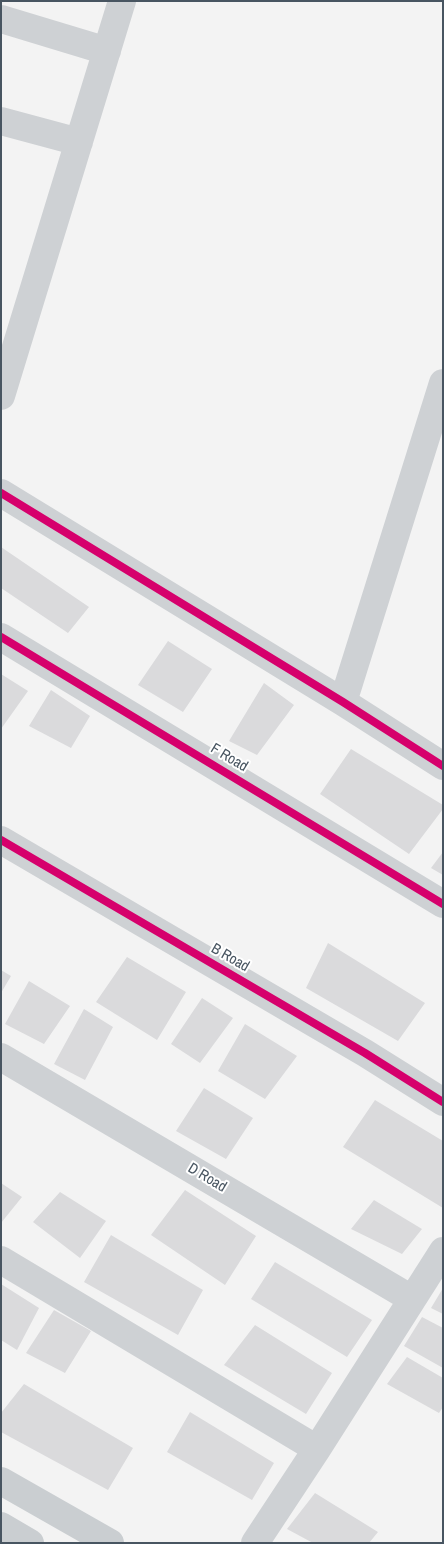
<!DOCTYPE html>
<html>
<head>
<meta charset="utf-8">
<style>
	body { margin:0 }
	#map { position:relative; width:444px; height:1544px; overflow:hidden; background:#f3f3f3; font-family:"Archivo Narrow",sans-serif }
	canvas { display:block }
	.frame { position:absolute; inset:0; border:2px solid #485561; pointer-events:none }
</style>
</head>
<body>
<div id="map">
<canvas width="444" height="1544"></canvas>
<div class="frame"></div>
</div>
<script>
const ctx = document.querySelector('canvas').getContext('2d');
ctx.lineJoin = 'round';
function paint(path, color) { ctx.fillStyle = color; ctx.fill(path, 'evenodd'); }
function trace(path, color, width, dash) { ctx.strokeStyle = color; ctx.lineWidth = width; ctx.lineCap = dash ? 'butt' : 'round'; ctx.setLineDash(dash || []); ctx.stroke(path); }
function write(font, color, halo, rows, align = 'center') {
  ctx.font = font + ' "Archivo Narrow",sans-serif'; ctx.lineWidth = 4; ctx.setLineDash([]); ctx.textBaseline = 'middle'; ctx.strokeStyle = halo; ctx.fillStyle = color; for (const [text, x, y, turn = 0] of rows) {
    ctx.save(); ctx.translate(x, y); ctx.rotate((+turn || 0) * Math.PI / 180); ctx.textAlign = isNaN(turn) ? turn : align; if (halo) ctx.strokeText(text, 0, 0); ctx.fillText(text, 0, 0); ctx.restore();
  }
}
const building = new Path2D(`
	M1,547L89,607L68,633L1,588Z
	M168,641L212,669L183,712L138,685Z
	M1,674L28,691L1,729Z
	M264,683L294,705L257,755L229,741Z
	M51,690L90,716L71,748L29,726Z
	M351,749L443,805V809L409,854L320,794Z
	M443,852V875L431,868Z
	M328,943L425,1003L398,1041L306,988Z
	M127,957L186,992L157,1040L96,1002Z
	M1,970L11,976L1,993Z
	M29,981L70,1006L44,1044L5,1024Z
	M202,998L233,1018L200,1063L171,1044Z
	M84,1009L113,1027L85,1080L54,1064Z
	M245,1024L297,1056L265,1099L218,1071Z
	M204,1088L253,1118L226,1159L176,1131Z
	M375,1100L443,1141V1208L343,1147Z
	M1,1183L22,1197L1,1223Z
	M185,1190L256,1236L225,1285L151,1235Z
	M60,1192L106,1221L80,1258L33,1222Z
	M374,1200L422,1229L402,1254L351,1229Z
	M111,1235L203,1290L178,1335L84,1282Z
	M275,1262L372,1320L347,1357L251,1299Z
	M1,1284L39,1308L17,1350L1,1340Z
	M443,1288V1314L431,1308Z
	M54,1310L91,1331L65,1373L26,1353Z
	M422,1317L443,1328V1368L404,1346Z
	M255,1325L332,1373L306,1414L224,1365Z
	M407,1357L443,1378V1407L439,1413L387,1384Z
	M24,1384L133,1448L108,1490L1,1432V1413Z
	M190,1412L274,1463L252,1500L167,1452Z
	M315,1493L378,1532L369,1543H313L287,1529Z`);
const minor = new Path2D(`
	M1,19L107,51
	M1,121L79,142
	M1,396L122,1
	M1,493L343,702L443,766
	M1,637L443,904
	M343,702L443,383
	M1,840L365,1053L443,1102
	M1,1057L412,1299
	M1,1260L317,1449
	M255,1543L317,1449L443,1251`);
const major = new Path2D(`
	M1,1481L110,1543
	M1,1526L30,1543`);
const cycleway = new Path2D(`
	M1,493L343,702L443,766
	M1,637L443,904
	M1,840L365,1053L443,1102`);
const streetNames = [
	["F Road",229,758,31],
	["B Road",230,958,30],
	["D Road",207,1178,31]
];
paint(building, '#dadadc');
trace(minor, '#ced1d4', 28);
trace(major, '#caced1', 28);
trace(cycleway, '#d6006c', 8);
write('15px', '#485561', '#fff', streetNames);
</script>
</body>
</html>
